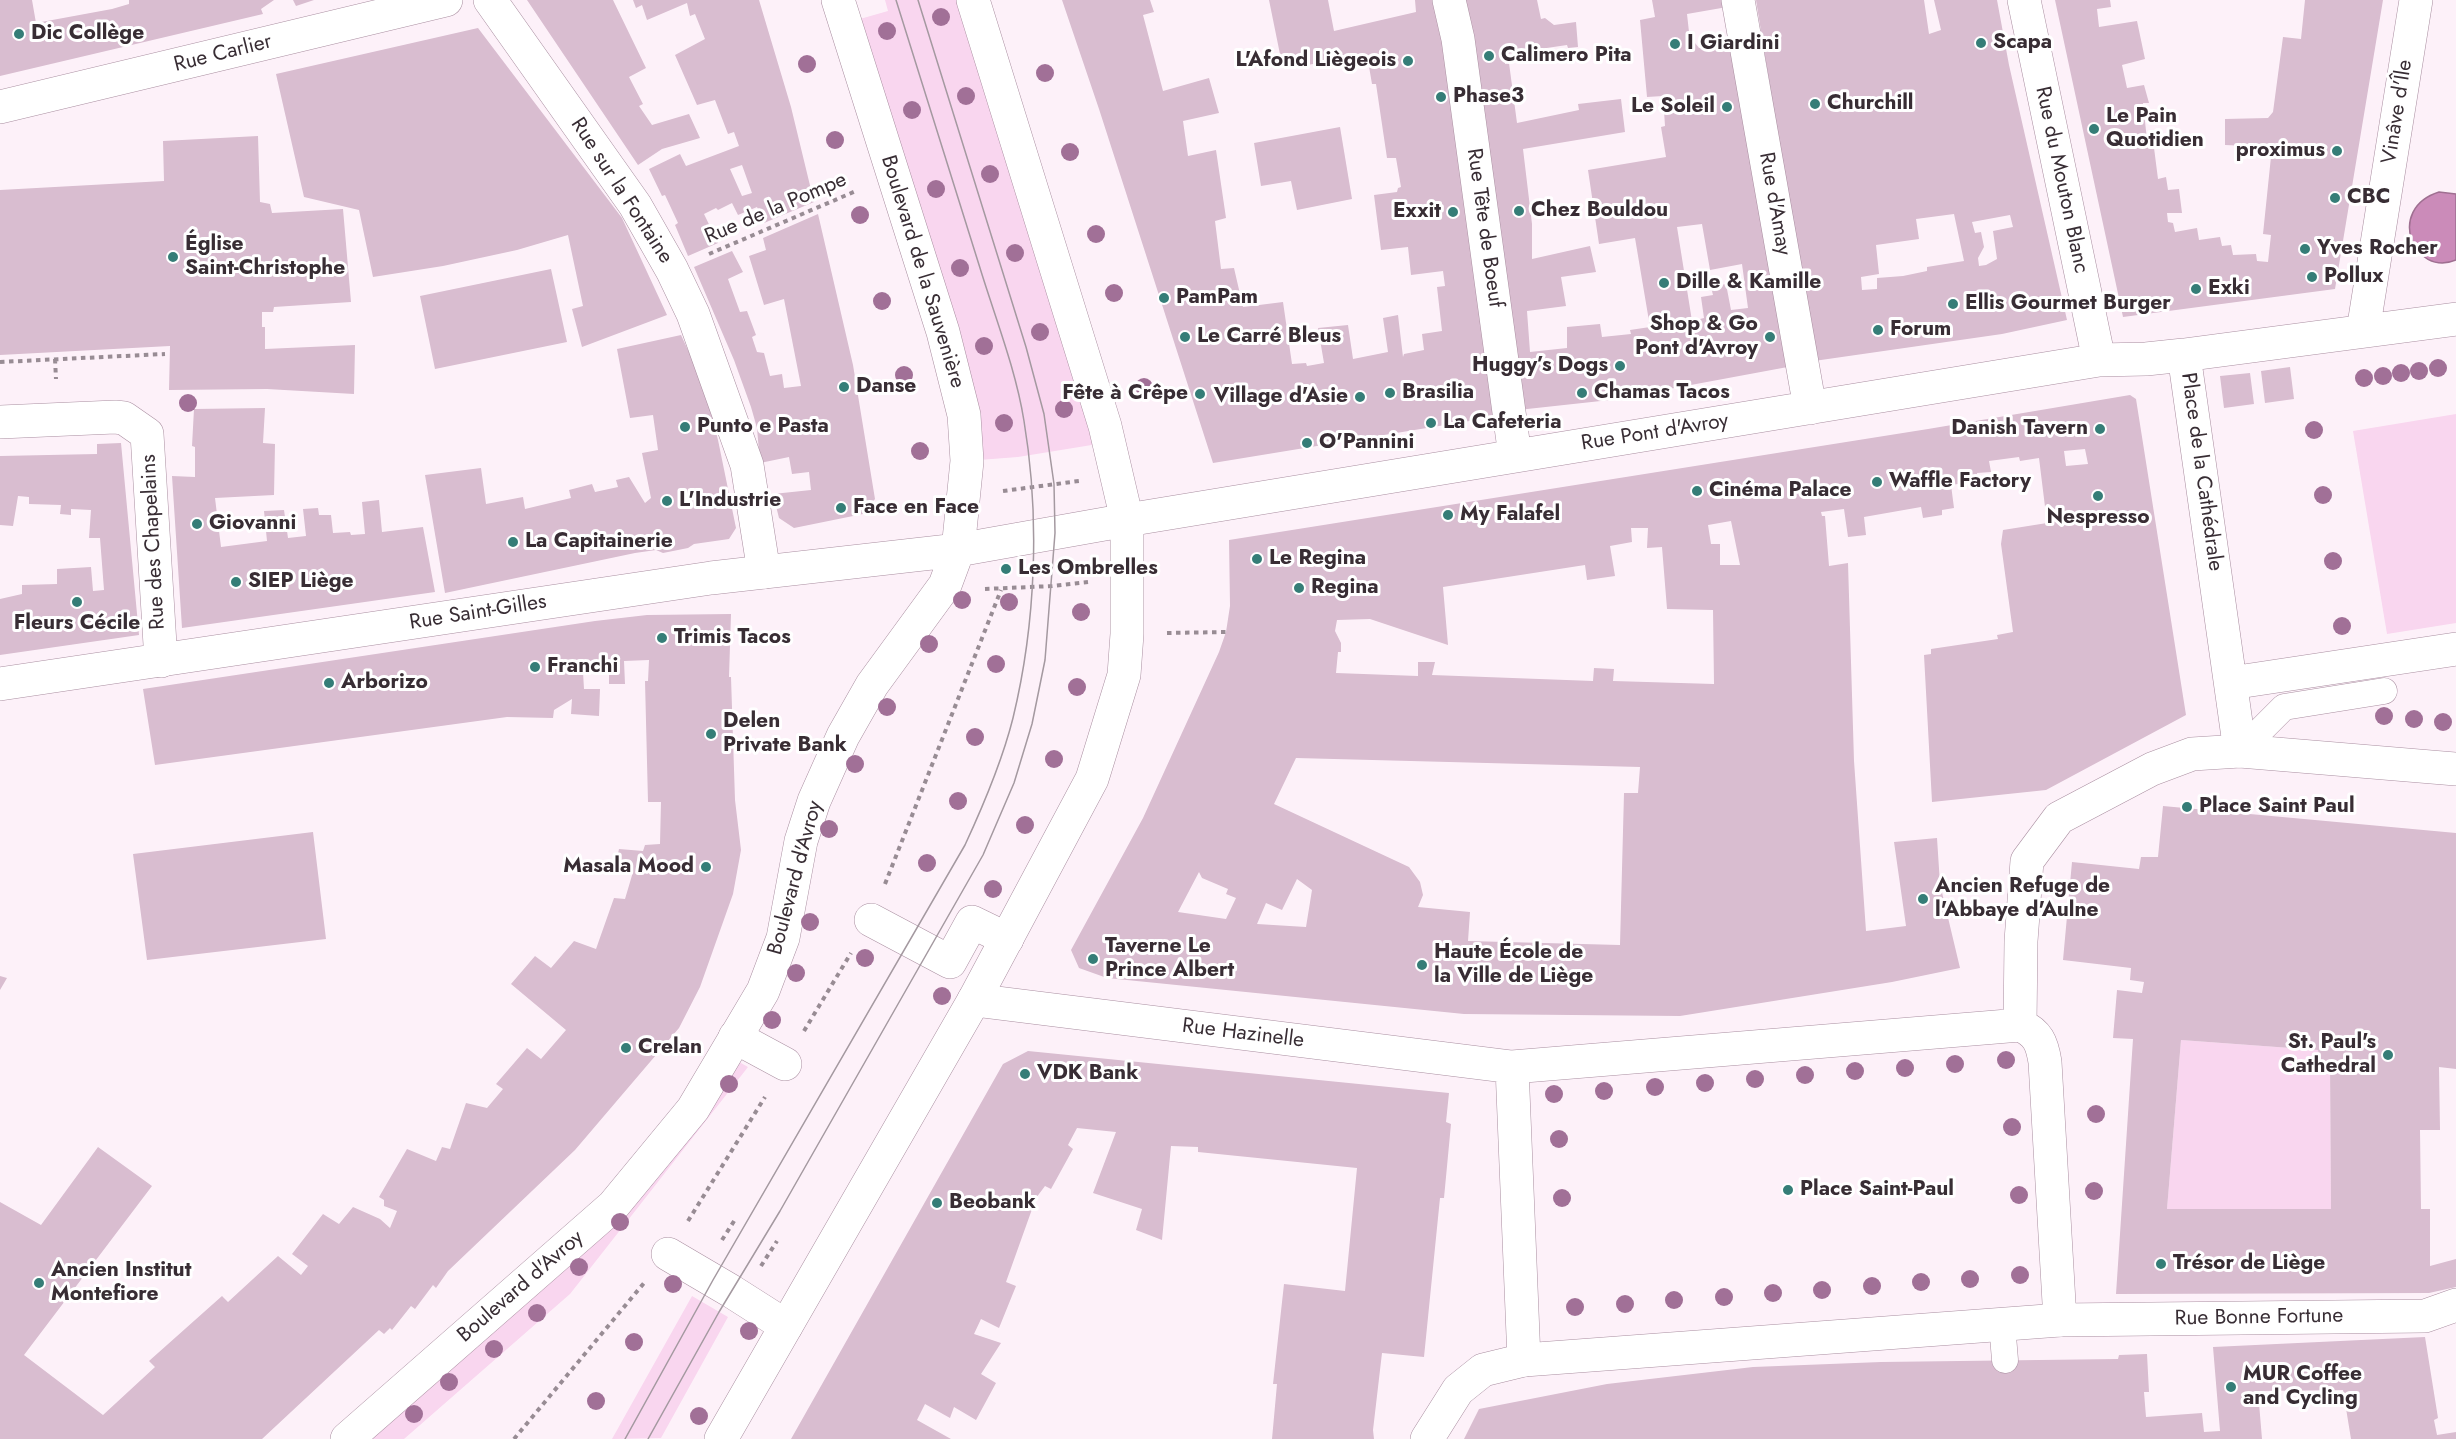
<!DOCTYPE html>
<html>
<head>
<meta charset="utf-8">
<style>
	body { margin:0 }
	canvas { display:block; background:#fdf1f9 }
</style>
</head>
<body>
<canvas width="2456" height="1439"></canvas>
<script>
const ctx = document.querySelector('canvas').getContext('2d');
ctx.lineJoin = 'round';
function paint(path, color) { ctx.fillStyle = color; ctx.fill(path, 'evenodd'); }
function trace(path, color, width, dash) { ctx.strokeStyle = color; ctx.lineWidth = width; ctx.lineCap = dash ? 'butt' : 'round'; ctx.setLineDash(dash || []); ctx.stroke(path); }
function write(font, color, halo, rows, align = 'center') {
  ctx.font = font + ' Jost,sans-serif'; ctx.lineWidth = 6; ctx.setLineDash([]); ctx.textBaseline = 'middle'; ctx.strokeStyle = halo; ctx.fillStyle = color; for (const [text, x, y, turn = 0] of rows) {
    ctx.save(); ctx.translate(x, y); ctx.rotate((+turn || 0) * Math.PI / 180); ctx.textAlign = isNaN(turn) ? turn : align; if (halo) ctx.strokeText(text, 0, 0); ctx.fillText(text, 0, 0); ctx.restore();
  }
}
const green = new Path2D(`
	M885,0H968L1104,443L1018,457L979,460L853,21L888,11Z
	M2456,414V623L2387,634L2353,431Z
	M2181,1040L2318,1050L2320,1061L2330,1064L2331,1209H2167Z
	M725,1054L748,1067L570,1294L404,1439H347L613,1206Z
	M692,1296L728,1317L661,1438L612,1439Z`);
const water = new Path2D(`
	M2439,192L2456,194V260C2414,278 2385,209 2439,192Z`);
const building = new Path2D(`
	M0,0H32L36,23L112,9L129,4V0H274L261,9L263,14L0,76Z
	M293,0H314L296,6Z
	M527,0H613L646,68L629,77L643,104L639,106L652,125L689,114L700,138L662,149L638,165Z
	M633,0H759L791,107L814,202L764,223L757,207L738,215L732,203L718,210L716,208L704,214L718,243L688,256L675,225L678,223L665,195L662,196L649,169L680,154L686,166L739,146L734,132L728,134L715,100L697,105L675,55L705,39L695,14L690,16L687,3L647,20L642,5L636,8ZM742,165L752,193L742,196L730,169Z
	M1062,0H1150L1154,12L1143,15L1163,91L1209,78L1219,113L1183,121L1188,156L1216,150L1226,218L1215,221L1221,269L1234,268L1243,307L1283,302L1292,364L1306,363L1307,366L1324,363L1318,328L1348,325L1353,359L1388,352L1383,318L1398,315L1403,357L1404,354L1424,350L1422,334L1442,331L1437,287L1445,286L1443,271L1411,275L1408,247L1381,250L1374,195L1397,192L1398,188L1401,187L1396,158H1387L1376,84H1372L1367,55L1283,69L1269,0H1328L1334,31L1416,12L1415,0H1439L1500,416L1213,463L1099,109Z
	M1464,0H1537L1541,19L1545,18L1554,25L1576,22L1578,47L1568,48L1567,45L1506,54L1505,64L1509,63L1517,123L1579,110L1578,104L1621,99L1625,132L1523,149L1532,224V259L1590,246L1596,272L1561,277L1566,306L1527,311L1530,352L1567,348V327L1600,324L1602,337L1631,334L1630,330L1650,327L1635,238L1599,244L1588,170L1666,157L1661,127L1665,126L1663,96L1647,97L1640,20L1655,17L1652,0H1732L1733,6L1687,14L1690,41L1695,43L1699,48L1736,43L1793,366L1610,400L1518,410ZM1702,224L1710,270L1742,264L1748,308L1731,310L1726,284L1711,287L1713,295L1701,297L1704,318L1692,321L1677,227Z
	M1756,0H1924L1929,34L1941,30L1934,0H1997L2009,65L2067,320L2002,334L1814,361ZM1954,214L1964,261L1927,267V271L1903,276L1877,278V289L1862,290L1861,277L1879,274L1876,245L1919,239L1916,219ZM2010,215L2013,227L1993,231L1997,259L1986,265L1979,266L1978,258L1984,247L1981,232L1975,233L1972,222Z
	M2055,0H2110L2111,7L2097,9L2099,27L2137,21L2145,59L2122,65L2127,88L2144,85L2149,103H2143L2147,140H2153L2158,179L2166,177L2168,190L2179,189L2182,213H2167L2168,222L2173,223L2175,232L2197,228L2199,240L2220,237L2222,246L2231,245L2233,255L2256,254L2257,261L2268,262L2271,235L2263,234L2272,147L2225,145V119L2268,118L2273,112L2283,37L2301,39L2305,0H2383L2335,289L2123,317Z
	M478,28L622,218L667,315L582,347L572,309L583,306L568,235L517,250L443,266L373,277L359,210L304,197L276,74Z
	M1340,127L1352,199L1297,210L1291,181L1261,186L1254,143Z
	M258,136L260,202L270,204L272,213L343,209L351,302L274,307L273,312H262V327H265V349L355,345L354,394L267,389L169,390L170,346L0,355V190L164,181L163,141Z
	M818,214L853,365L875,499L863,514L794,528L779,518L773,494L811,490L809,472L792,474L789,457L760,463L757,428L751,407L734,360L694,267L732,251L743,272L728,279L740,312L747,311L756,335L752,337L757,352L764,353L770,376L782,374L784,388L801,386L784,299L764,305L749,256L766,250L763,238Z
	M551,269L567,342L435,369L420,296Z
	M681,335L705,387L718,440L736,528L729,539L694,544L688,548L663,553L656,550L635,553L445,593L425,475L481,468L486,504L523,497L525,509L571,498L569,490L592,484L595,492L618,487L616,480L629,477L645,503L651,498L642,453L658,450L653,415L630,418L617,349Z
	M2290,367L2294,399L2265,403L2261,371Z
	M2250,373L2254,404L2224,408L2220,376Z
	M2130,395L2136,399L2186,715L2046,790L1932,802L1924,655L1931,654V649L1998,639L1997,635L2013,632L2001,544L2003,530L2047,523L2039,458L2020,461L2019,457L1989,461L1991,472L1977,473L1978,481L1951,485L1954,508L1942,510V515L1923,518L1921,507L1864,517L1866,535L1848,537L1844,509L1821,512L1822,516H1825L1829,566L1848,563L1854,761L1866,931L1906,926L1894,842L1937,838L1940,884L1960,968L1892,982L1680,1016L1464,1014L1107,978L1079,968L1071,950L1143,818L1219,652L1226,632L1230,606L1229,540L1928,429ZM2085,449L2088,464L2066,466L2064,451ZM1731,521L1740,565H1720V544H1711L1708,525ZM1631,528H1648L1647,548L1662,547L1667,609L1713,610L1714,684L1613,681L1614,669L1594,668L1593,681L1432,675L1435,662H1418V676L1336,673L1338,652H1341V643L1335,631L1337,620L1370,619L1448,645L1443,587L1585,565L1587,580L1615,576L1610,546L1632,542ZM1296,758L1640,767L1638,793H1624L1620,945L1468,941L1470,912L1418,907L1423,895L1420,882L1409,867L1274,804ZM1199,872L1202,878L1228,889L1226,894L1236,898L1226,919L1178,912ZM1297,879L1312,890L1306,927L1257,924L1266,903L1282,910Z
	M265,408L263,443L275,444L274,495L215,498L221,547L267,541L264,511L284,510L288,538L306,536L303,509L318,508L319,515H331L333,533L350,532L351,535L365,534L362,502L379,500L382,532L423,527L435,592L182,628L172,476L195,477V447L192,446L194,409Z
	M121,443L139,635L0,655V599L22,594V585L57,584V569L91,567L93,591L104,590L100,538H89L91,510L71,509V515L60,514L61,505L29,504V497L18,496L13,526L0,525V456L97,454V444Z
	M731,614L729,677H731L735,800L741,850L733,894L700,987L679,1028L575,1150L448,1271L436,1288L433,1285L415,1309L411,1306L392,1330L390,1328L384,1334L379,1330L262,1439H0V1202L41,1225L98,1147L152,1186L24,1355L103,1415L155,1367L149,1361L222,1296L228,1302L278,1256L301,1275L308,1266L292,1254L323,1214L339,1224L353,1207L380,1219L390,1228L397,1211L384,1206V1200L379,1197L407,1149L436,1161L442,1147L450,1149L466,1103L487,1108L503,1089L496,1084L527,1048L541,1059L566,1030L511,984L535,956L551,968L574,941L596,949L614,898L625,899L633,872L615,867L619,849L643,851L645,845L660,844L661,802H648L645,681H648L649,660L624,661L625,684H609V670L583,672L584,689H600L599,716L571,714L572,699L554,710L553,718L507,717L155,765L143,689L595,621L647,615Z
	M2163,806L2456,833V1069L2439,1067L2440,1130H2420L2421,1209H2430V1266L2456,1259V1287L2429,1293L2116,1294L2133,1039L2113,1038L2117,990L2142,993L2144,982L2130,980L2131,968L2063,960L2072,862L2139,869L2141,857H2158ZM2181,1040L2318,1050L2320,1061L2330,1064L2331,1209H2167Z
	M313,832L326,939L147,960L133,854Z
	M0,976L7,978L0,990Z
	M1028,1051L1449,1093L1446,1122L1451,1124L1444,1198H1440L1424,1357L1382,1353L1373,1430L1374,1439H1272L1277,1384H1273L1284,1284L1345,1291L1357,1168L1198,1152V1147L1171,1146L1162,1240L1136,1230L1142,1209L1093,1193L1116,1132L1077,1128L1068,1145L1073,1149L1051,1189L1045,1186L1036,1198L1006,1282L1016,1286L999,1328L981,1319L974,1334L1001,1343L981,1374L996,1383L976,1420L954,1407L950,1418L925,1404L917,1420L951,1439H791L1003,1064Z
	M2425,1337L2438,1418L2434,1420L2437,1435L2456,1432V1439H2351L2343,1390L2258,1391L2262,1439H1464L1479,1409L1607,1384L1753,1367L1881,1362L2118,1359L2119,1355L2147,1354L2149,1392H2144L2146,1417L2202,1413L2204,1432L2220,1431L2213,1347Z`);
const path = new Path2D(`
	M709,254L856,191
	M55,359L56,379
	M0,362L165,354
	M1003,491L1079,481
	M985,589L1052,586L1088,582
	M1167,633L1226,632
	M885,884L1001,590
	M804,1031L851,953
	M688,1221L765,1097
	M722,1240L736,1218
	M761,1266L777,1241
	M514,1439L644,1283`);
const service = new Path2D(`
	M2240,751L2284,707L2384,691
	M2002,1324L2005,1360`);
const pedestrian = new Path2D(`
	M1449,0L1458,39L1515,456
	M1738,0L1810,408
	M2024,0L2099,360
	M2363,331L2416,0
	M2184,355L2240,751
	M1127,520L2099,360L2146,359L2184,355L2456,319
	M2231,683L2456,649
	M871,920L950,962L972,922L1007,939
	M735,1037L785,1064
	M668,1254L731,1291L786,1326
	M2060,1320L2425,1316L2456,1305
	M1427,1439L1458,1390L1483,1370L1524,1360`);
const minor = new Path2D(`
	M490,0L635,205L672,270L693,314L747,465L764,572
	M0,107L446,0
	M0,422L115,417L124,418L147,434L161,661
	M974,1000L1512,1067L2020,1025C2038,1033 2042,1043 2045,1062L2060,1320L1524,1360L1512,1067
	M2020,1025L2021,941L2027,861L2059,818L2152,769L2192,754L2240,751L2456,769`);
const tertiary = new Path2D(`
	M0,684L711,578L958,550L1127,520
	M347,1439L613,1206L693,1109L763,991L783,938L801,841L814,801L843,736L872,685L945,585L958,550L967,461L964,415L943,332L838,0
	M721,1439L974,1000L1092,779L1124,675L1127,634V520L1105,426L973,0`);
const tram = new Path2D(`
	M625,1439L713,1280L965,845C984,804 1002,762 1013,718C1036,623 1040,517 1024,421C1016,370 995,317 980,268C952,179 924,89 896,0
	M648,1439L719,1312L780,1211L983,855L1014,783L1032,724L1045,660L1055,533L1054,484L1044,414L1026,347L918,0`);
const trees = [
	[941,17],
	[887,31],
	[807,64],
	[1045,73],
	[966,96],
	[912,110],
	[835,140],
	[1070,152],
	[990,174],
	[936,189],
	[860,215],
	[1096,234],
	[1015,253],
	[960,268],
	[1114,293],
	[882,301],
	[1040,332],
	[984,346],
	[2438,368],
	[2419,371],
	[2401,373],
	[904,375],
	[2383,376],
	[2364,378],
	[1144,387],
	[188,403],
	[1064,409],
	[1004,423],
	[2314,430],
	[920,451],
	[2323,495],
	[2333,561],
	[962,600],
	[1009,602],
	[1081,612],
	[2342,626],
	[929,644],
	[996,664],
	[1077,687],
	[887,707],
	[2384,716],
	[2414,719],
	[2443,722],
	[975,737],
	[1054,759],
	[855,764],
	[958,801],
	[1025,825],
	[829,829],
	[927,863],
	[993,889],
	[810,922],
	[865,958],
	[796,973],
	[942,996],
	[772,1020],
	[2006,1060],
	[1955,1064],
	[1905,1068],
	[1855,1071],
	[1805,1075],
	[1755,1079],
	[1705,1083],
	[729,1084],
	[1655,1087],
	[1604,1091],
	[1554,1094],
	[2096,1114],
	[2012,1127],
	[1559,1139],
	[2094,1191],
	[2019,1195],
	[1562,1198],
	[620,1222],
	[579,1267],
	[2020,1275],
	[1970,1279],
	[1921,1282],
	[673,1284],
	[1872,1286],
	[1822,1290],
	[1773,1293],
	[1724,1297],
	[1674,1300],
	[1625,1304],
	[1575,1307],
	[537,1313],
	[749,1331],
	[634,1342],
	[494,1349],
	[449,1382],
	[596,1401],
	[414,1414],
	[699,1416]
];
const markers = [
	[19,34,6,"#357d77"],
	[1981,43,6,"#357d77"],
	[1675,44,6,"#357d77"],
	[1489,56,6,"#357d77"],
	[1408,61,6,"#357d77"],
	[1441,97,6,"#357d77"],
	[1815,104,6,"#357d77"],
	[1727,107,6,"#357d77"],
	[2094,129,6,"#357d77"],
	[2337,151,6,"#357d77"],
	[2335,198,6,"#357d77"],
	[1519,211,6,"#357d77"],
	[1453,212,6,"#357d77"],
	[2305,249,6,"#357d77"],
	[173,257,6,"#357d77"],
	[2312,277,6,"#357d77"],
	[1664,283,6,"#357d77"],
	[2196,289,6,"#357d77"],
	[1164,298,6,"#357d77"],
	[1953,304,6,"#357d77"],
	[1878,330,6,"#357d77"],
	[1185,337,6,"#357d77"],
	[1770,337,6,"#357d77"],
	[1620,366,6,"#357d77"],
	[844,387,6,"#357d77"],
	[1390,393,6,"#357d77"],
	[1582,393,6,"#357d77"],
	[1200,394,6,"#357d77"],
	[1360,397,6,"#357d77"],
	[1431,423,6,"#357d77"],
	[685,427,6,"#357d77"],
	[2100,429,6,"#357d77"],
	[1307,443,6,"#357d77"],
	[1877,482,6,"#357d77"],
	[1697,491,6,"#357d77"],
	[2098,496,6,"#357d77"],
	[667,501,6,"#357d77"],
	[841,508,6,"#357d77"],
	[1448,515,6,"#357d77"],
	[197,524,6,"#357d77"],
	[513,542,6,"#357d77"],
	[1257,559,6,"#357d77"],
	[1006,569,6,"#357d77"],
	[236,582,6,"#357d77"],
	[1299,588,6,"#357d77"],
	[77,602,6,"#357d77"],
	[662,638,6,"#357d77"],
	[535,667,6,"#357d77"],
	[329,683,6,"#357d77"],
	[711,734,6,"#357d77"],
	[2187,807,6,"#357d77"],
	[706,867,6,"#357d77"],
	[1923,899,6,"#357d77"],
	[1093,959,6,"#357d77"],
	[1422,965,6,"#357d77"],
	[626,1048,6,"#357d77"],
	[2388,1055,6,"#357d77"],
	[1025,1074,6,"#357d77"],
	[1788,1190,6,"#357d77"],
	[937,1203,6,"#357d77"],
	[2161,1264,6,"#357d77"],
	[39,1283,6,"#357d77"],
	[2231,1387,6,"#357d77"]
];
const poiNames = [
	["Dic Collège",31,34],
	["Scapa",1993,43],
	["I Giardini",1687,44],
	["Calimero Pita",1501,56],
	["L'Afond Liègeois",1396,61,"right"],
	["Phase3",1453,97],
	["Churchill",1827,104],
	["Le Soleil",1715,107,"right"],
	["Le Pain",2106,117],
	["Quotidien",2106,141],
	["proximus",2325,151,"right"],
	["CBC",2347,198],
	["Chez Bouldou",1531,211],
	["Exxit",1441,212,"right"],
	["Église",185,245],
	["Saint-Christophe",185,269],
	["Yves Rocher",2317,249],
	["Pollux",2324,277],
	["Dille & Kamille",1676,283],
	["Exki",2208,289],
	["PamPam",1176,298],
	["Ellis Gourmet Burger",1965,304],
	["Shop & Go",1758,325,"right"],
	["Pont d'Avroy",1758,349,"right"],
	["Forum",1890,330],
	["Le Carré Bleus",1197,337],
	["Huggy’s Dogs",1608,366,"right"],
	["Danse",856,387],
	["Brasilia",1402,393],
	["Chamas Tacos",1594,393],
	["Fête à Crêpe",1188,394,"right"],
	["Village d'Asie",1348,397,"right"],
	["La Cafeteria",1443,423],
	["Punto e Pasta",697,427],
	["Danish Tavern",2088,429,"right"],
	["O'Pannini",1319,443],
	["Waffle Factory",1889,482],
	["Cinéma Palace",1709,491],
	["L'Industrie",679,501],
	["Face en Face",853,508],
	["My Falafel",1460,515],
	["Nespresso",2098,518,"center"],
	["Giovanni",209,524],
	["La Capitainerie",525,542],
	["Le Regina",1269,559],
	["Les Ombrelles",1018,569],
	["SIEP Liège",248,582],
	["Regina",1311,588],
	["Fleurs Cécile",77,624,"center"],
	["Trimis Tacos",674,638],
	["Franchi",547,667],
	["Arborizo",341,683],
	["Delen",723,722],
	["Private Bank",723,746],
	["Place Saint Paul",2199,807],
	["Masala Mood",694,867,"right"],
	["Ancien Refuge de",1935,887],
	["l'Abbaye d'Aulne",1935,911],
	["Taverne Le",1105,947],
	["Prince Albert",1105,971],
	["Haute École de",1434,953],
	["la Ville de Liège",1434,977],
	["St. Paul's",2376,1043,"right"],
	["Cathedral",2376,1067,"right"],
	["Crelan",638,1048],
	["VDK Bank",1037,1074],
	["Place Saint-Paul",1800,1190],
	["Beobank",949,1203],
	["Trésor de Liège",2173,1264],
	["Ancien Institut",51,1271],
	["Montefiore",51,1295],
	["MUR Coffee",2243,1375],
	["and Cycling",2243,1399]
];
const streetNames = [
	["Rue Carlier",223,54,-14],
	["Vinâve d'Île",2398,112,-81],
	["Rue du Mouton Blanc",2061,180,78],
	["Rue sur la Fontaine",621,191,57],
	["Rue d'Amay",1774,204,80],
	["Rue de la Pompe",776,209,-23],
	["Rue Tête de Boeuf",1484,228,82],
	["Boulevard de la Sauvenière",922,272,73],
	["Rue Pont d'Avroy",1655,433,-9],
	["Place de la Cathédrale",2201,472,82],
	["Rue des Chapelains",154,542,-93],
	["Rue Saint-Gilles",478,613,-9],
	["Boulevard d'Avroy",796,878,-75],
	["Rue Hazinelle",1243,1034,7],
	["Boulevard d'Avroy",521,1287,-41],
	["Rue Bonne Fortune",2259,1318,-1]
];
paint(green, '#f9d6ef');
paint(water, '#cb8bb9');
trace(water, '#9f6f91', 1.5);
paint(building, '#d9bdd0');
trace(service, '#aa8fa1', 27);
trace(pedestrian, '#aa8fa1', 34);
trace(minor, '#aa8fa1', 34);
trace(tertiary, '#aa8fa1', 34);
trace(path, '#988c94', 4, [4.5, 4.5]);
trace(service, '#fff', 26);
trace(pedestrian, '#fff', 33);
trace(minor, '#fff', 33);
trace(tertiary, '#fff', 33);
trace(tram, '#a499a0', 1.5);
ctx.fillStyle = '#a17097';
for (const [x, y] of trees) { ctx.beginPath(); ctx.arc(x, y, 9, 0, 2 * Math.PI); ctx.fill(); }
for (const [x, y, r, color] of markers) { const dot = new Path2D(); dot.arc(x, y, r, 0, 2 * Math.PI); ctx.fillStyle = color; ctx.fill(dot); trace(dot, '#fff', 2); }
write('bold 21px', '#382d34', '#fff', poiNames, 'left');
write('21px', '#382d34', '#fff', streetNames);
</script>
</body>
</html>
